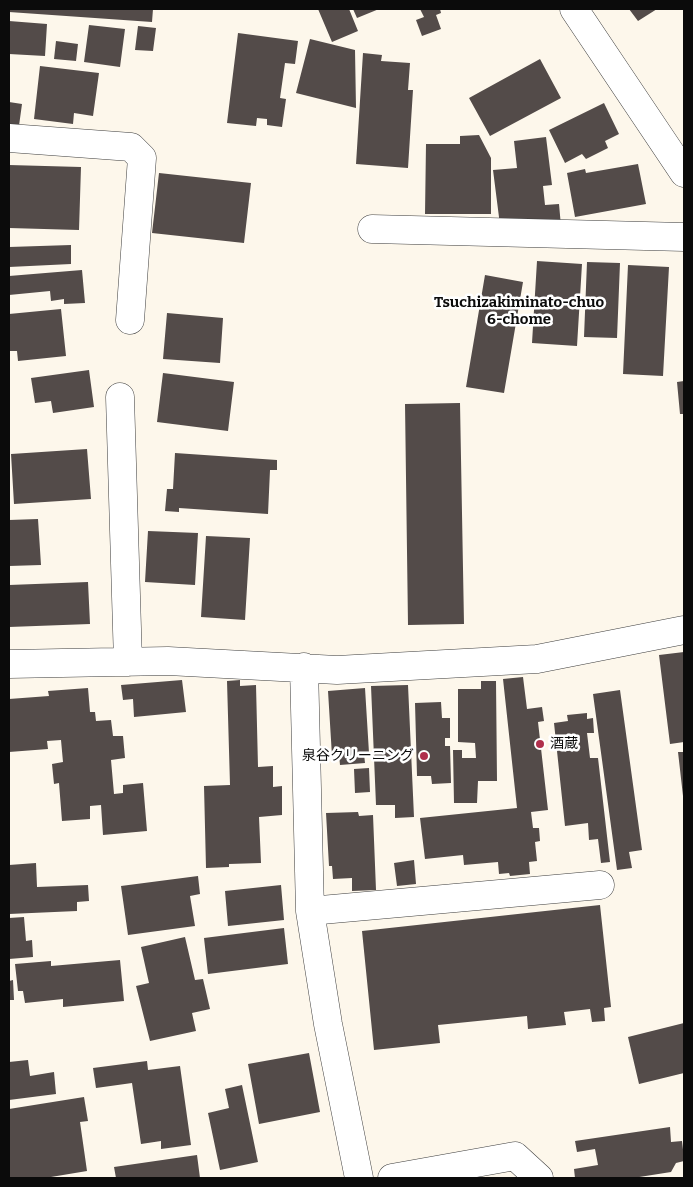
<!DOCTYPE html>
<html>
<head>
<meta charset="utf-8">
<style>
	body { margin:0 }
	#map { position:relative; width:693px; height:1187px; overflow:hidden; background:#fdf7eb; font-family:Bitter,serif }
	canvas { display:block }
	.frame { position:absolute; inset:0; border:10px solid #0b0b0b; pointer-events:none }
</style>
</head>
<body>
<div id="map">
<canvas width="693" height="1187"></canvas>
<div class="frame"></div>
</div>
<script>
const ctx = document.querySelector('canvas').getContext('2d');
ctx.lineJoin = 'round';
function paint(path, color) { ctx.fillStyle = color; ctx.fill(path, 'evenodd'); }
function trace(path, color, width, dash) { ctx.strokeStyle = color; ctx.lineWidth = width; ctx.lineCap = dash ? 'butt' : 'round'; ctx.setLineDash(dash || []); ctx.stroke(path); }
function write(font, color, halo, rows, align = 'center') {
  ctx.font = font + ' Bitter,"Noto Sans JP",serif'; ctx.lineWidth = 5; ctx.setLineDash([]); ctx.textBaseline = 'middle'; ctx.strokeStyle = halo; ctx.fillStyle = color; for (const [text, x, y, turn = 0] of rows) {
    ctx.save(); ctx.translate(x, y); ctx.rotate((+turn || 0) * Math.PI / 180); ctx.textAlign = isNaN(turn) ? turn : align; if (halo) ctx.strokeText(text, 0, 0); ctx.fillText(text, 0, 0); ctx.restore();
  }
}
const building = new Path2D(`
	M9,9H153L152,22L9,12Z
	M318,9H349L358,31L332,42Z
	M353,9H379L357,18Z
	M420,9H440L441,13L436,15L441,29L422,36L416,20L424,17Z
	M629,9H657L638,21Z
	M9,21L47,24L45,56L9,54Z
	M89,25L125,29L120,67L84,62Z
	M138,26L156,28L153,51L135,50Z
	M238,33L298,41L295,64L285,63L280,98L286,99L282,127L267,125V119L257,118L256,126L227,123Z
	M310,39L355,50L356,108L296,93Z
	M56,41L78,44L76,61L54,59Z
	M363,53L382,55L381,61L410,63L408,90H413L408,168L356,164Z
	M540,59L561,98L490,136L469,98Z
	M40,66L99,73L93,116L74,113L73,124L34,119Z
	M9,102L22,104L18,133L9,131Z
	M604,103L619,134L605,141L608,148L586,159L582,154L565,163L549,130Z
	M479,135L491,158V214H425L426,144H460V136Z
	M546,137L552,185L543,186L545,205L559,204L561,226L550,227L549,219L500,225L493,170L517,168L514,141Z
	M638,164L646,204L575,217L567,173L585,169L586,173Z
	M9,165L81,167L79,230L9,228Z
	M159,173L251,183L244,243L152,233Z
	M71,245V264L9,267V247Z
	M537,261L582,264L577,346L532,343Z
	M587,262L620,263L617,338L584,337Z
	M628,265L669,267L663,376L623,374Z
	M82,270L85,303L64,304V299L51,301L50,291L9,295V276Z
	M485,275L523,282L504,393L466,387Z
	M61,309L66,356L18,361L17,351H9V314Z
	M167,313L223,318L220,363L163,359Z
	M89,370L94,407L53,413L51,401L35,403L31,378Z
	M163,373L234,382L228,431L157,422Z
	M684,381V414H680L677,382Z
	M460,403L464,624L408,625L405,404Z
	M87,449L91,499L14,504L11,454Z
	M175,453L277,460V470H270L268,514L179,508V512L165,511L167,489H173Z
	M38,519L41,565L9,566V520Z
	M148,531L198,533L195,585L145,582Z
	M206,536L250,538L245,620L201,617Z
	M88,582L90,624L9,627V585Z
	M684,652V742L670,744L659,655Z
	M523,677L527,709L542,707L544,721L538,722L548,810L531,812L533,828H539L540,841L535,842L537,861L529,862L530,874L510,876L509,873L499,874L498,862L464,865L463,855L425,859L420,818L517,808L503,679Z
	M182,680L186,712L134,717L133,699L123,700L121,685Z
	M240,680V686L256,685L258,767L273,766V787L282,786V815L259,817L261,863L229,864V867L206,868L204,786L230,785L227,681Z
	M481,681H496L497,781H478L477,803H454L453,750H462V758H476L475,743L458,742V689H481Z
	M408,685L414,817L395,818V805H376L371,686Z
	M88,688L90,712H95L96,721L111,720L113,736H123L125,758L111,760L114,794L123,793V785L143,783L147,831L103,835L101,805L90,806V819L62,821L59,783L54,784L52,764L63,762L61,740L47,741L48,749L9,752V699L49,696L48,691Z
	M365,688L369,753L364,754L365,763L340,765L339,755L332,756L328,691Z
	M620,690L642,850L629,852L632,868L617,870L593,694Z
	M441,702L442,718H450V738H445V746H450L451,783L432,784L431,776H417L415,703Z
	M587,713V719L593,718L594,733H587L590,758H598L610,862L601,863L598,839L589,840L588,823L565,826L554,723L568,721L567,715Z
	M678,752H684V796H683Z
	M369,768L370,792L355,793L354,769Z
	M358,812L359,816L373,815L376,890L352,891V878L333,879L332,866H329L326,813Z
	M414,860L416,884L397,886L394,863Z
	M36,863L37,887L88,885L89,901L77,902V911L9,914V865Z
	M198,876L200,894L190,896L195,926L128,935L121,886Z
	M281,885L284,920L228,926L225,891Z
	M600,905L611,1007L604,1008L605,1021L592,1022L590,1009L564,1012L566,1025L528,1029L527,1016L438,1025L440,1043L374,1050L362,931Z
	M24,917L26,941L32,940L33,957L9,959V918Z
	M284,928L288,964L208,974L204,938Z
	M185,937L195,980L203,979L210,1009L192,1013L196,1031L150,1041L136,986L149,983L141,947Z
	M120,960L124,1001L63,1007V999L25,1003L23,991H18L15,964L51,961V966Z
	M13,980L14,1000H9V981Z
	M684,1023V1073L639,1084L628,1037Z
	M309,1053L320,1112L259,1124L248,1064Z
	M28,1060L30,1076L54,1072L56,1094L9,1100V1062Z
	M147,1061L148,1070L180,1066L191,1145L161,1149V1141L141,1144L132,1083L96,1088L93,1068Z
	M242,1085L258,1162L220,1170L208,1113L229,1108L225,1089Z
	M84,1097L88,1121L80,1122L87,1171L45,1178H9V1109Z
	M670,1127L671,1142L682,1141L684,1158V1161L676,1163L671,1172L633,1178H575L574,1169L598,1165L595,1149L577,1152L575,1141Z
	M197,1155L200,1178H116L114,1167Z`);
const minor = new Path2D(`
	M574,9L684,173
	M9,138L131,147L142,158L130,320
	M372,229L684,237
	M120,397L128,662
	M9,664L168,661L337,670L537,659L684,630
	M304,667L310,911L328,1024L359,1178
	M310,911L600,885
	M392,1178L515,1156L539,1178`);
const markers = [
	[540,744,5,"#af2f4c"],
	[424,756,5,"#af2f4c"]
];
const poiNames = [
	["酒蔵",550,744],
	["泉谷クリーニング",414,756,"right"]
];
const neighbourhoodNames = [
	["Tsuchizakiminato-chuo",519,303],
	["6-chome",519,320]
];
paint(building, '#534b49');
trace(minor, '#3e3e3e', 29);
trace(minor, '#fff', 28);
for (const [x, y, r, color] of markers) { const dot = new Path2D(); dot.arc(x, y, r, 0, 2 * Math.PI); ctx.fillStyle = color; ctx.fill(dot); trace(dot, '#fff', 2); }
write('14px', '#0b0b0b', '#fff', poiNames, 'left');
write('bold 15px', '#0b0b0b', '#fff', neighbourhoodNames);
</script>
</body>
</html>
